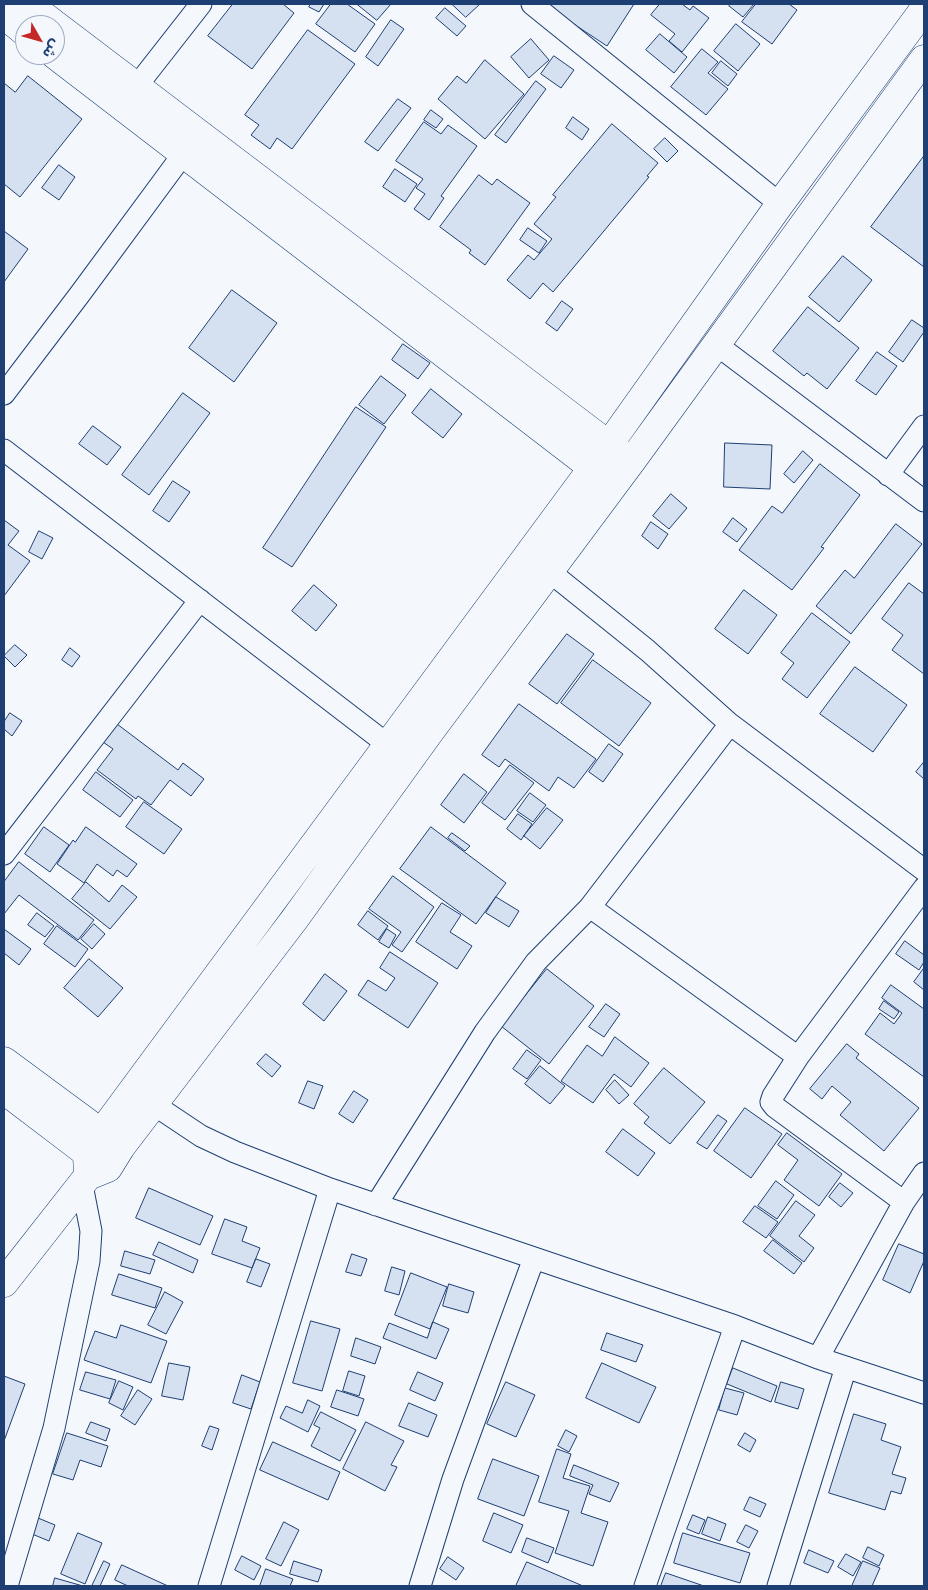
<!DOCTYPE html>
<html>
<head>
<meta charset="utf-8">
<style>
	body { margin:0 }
	#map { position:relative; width:928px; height:1590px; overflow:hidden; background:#f4f7fb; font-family:"Nunito Sans","Noto Sans Arabic",sans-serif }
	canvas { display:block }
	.frame { position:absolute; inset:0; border:5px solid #1d3f73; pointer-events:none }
	.north { position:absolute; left:15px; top:15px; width:50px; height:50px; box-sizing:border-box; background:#f4f7fb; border:1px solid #9eadc5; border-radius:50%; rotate:128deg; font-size:14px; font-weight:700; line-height:20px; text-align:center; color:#1d3f73 }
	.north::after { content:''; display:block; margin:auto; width:18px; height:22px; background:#c62828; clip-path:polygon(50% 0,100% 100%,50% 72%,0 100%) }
</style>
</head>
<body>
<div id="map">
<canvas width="928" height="1590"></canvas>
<div class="frame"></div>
<div class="north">ش</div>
</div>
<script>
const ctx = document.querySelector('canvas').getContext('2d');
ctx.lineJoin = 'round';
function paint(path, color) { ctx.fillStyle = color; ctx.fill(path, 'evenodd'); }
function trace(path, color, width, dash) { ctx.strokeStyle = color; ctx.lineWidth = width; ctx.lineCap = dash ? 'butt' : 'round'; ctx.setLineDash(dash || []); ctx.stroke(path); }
const building = new Path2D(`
	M233,4H283L294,13L252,69L208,36Z
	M311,4H324L319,12L309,7Z
	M331,4H347L375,24L355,52L316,24Z
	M357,4H391L377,20Z
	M452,4H480L466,17Z
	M551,4H634L607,46L548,7Z
	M660,4H682L690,10L693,6L709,18L682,52L669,41L675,34L651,15Z
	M731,4H754L743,17L729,6Z
	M756,4H789L797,10L772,44L742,22Z
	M445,8L466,26L457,36L436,18Z
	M391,20L404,29L378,66L366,57Z
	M736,24L760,44L738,71L714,51Z
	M308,30L355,64L292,149L277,138L270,149L251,135L259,125L245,115Z
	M660,34L687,57L674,73L646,50Z
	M531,39L549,60L529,78L511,57Z
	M702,49L718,62L708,73L728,89L706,115L671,87Z
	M554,56L574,70L561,88L541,74Z
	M485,60L524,94L485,139L438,99L457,76L466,83Z
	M721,61L737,74L728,86L712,73Z
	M28,76L82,119L20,197L4,184V83L15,92Z
	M536,81L546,89L506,143L495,135Z
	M398,99L411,108L378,151L365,142Z
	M431,110L443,119L436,128L424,120Z
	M573,117L589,129L582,140L566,128Z
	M424,122L441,134L448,125L477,146L441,196L444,198L429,220L414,209L425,194L416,188L423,179L396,161Z
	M612,124L658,163L647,176L649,177L553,292L543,283L530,299L507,280L528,255L534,260L552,239L534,224L556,197L553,195Z
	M665,138L678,151L667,162L654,149Z
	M924,156V267L871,227Z
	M59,165L75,177L59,200L42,188Z
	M395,169L417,184L405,202L383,187Z
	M479,175L492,185L497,179L530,203L485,265L469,253L471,250L440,227Z
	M528,228L547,241L539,253L520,240Z
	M4,231L28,249L4,282Z
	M843,256L872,280L839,322L809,297Z
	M232,290L277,323L234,382L189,348Z
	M562,301L573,309L557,331L546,323Z
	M808,307L859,348L827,389L807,373L804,376L773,351Z
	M912,320L924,328V332L903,362L889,352Z
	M403,344L430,363L418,379L392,360Z
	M877,352L897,366L876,395L856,381Z
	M381,376L406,395L384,424L359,405Z
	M431,389L462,414L443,438L412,413Z
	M183,393L210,413L149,495L122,475Z
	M356,407L386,427L292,567L263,548Z
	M93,426L121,447L107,465L79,444Z
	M725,443L772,445L770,489L724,487Z
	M803,451L813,460L794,483L784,474Z
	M820,464L860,495L821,547L824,548L792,590L739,550L772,506L782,513Z
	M173,481L190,492L169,522L153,511Z
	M671,494L687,508L669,529L653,516Z
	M733,518L747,529L737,542L723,532Z
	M4,520L19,531L8,545L30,561L4,596Z
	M651,522L668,534L658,549L642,536Z
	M896,524L922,544L851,634L816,606L845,570L854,578Z
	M39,531L53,538L42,559L29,552Z
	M909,583L924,594V674L892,650L903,635L882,619Z
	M314,585L337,605L316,631L292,611Z
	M744,590L777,615L748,654L715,629Z
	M812,613L850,642L807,698L782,679L794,663L781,653Z
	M567,634L594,654L557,704L529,684Z
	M15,645L27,655L15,667L4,656Z
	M70,648L80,656L72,667L62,660Z
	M593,660L651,703L619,746L561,703Z
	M855,667L907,705L873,752L820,714Z
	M519,704L596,759L574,788L558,777L549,791L505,759L499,767L482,755Z
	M10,713L22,721L12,736L4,729V722Z
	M117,724L178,770L183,763L204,779L191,796L170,780L151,805L138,796L136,799L97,770L113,749L103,742Z
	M609,744L623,754L603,782L589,772Z
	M924,762V779L916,772Z
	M510,765L534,783L505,820L482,803Z
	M96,772L133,800L120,817L83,790Z
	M464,774L487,792L464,823L441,805Z
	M530,793L546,805L533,822L517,811Z
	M144,802L182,829L164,854L126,827Z
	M547,808L563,820L540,849L524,836Z
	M518,814L532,824L521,840L507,829Z
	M44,827L69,845L50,872L25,854Z
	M86,827L137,864L127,877L117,870L113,876L97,864L84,883L57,864L73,840L75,842Z
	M431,827L506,883L476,924L400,869Z
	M452,833L470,846L465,851L448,838Z
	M19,862L94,920L78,940L19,895L4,914V882Z
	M393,876L434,907L402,952L392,945L401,932L369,909Z
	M86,882L109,902L122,885L137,897L110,929L72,899Z
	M496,897L519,911L509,927L486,913Z
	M442,903L461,915L450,932L472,946L457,969L416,942Z
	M368,911L388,926L378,940L358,925Z
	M37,913L54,926L45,937L28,925Z
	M94,924L105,934L92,949L81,939Z
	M57,926L88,949L75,967L44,944Z
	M4,929L31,949L19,965L4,953Z
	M387,929L396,935L389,948L379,942Z
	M905,941L924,955V962L919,970L896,954Z
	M390,952L438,983L408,1028L358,995L368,980L386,991L395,978L380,968Z
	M89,959L123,988L98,1017L64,988Z
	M924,968V990L914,982Z
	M547,969L594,1006L549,1064L501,1026Z
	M325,974L347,991L324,1021L303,1004Z
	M891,985L924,1009V1077L865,1034L880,1013L894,1024L902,1013L882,998Z
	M884,1001L899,1012L894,1019L879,1009Z
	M606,1004L620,1014L604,1037L589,1027Z
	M615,1037L649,1063L631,1087L614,1074L593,1103L561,1081L587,1045L602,1056Z
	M847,1044L859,1054L856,1058L919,1108L884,1151L840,1115L851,1102L832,1086L822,1099L810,1089Z
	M527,1050L541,1060L527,1079L513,1069Z
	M266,1054L281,1066L272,1077L257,1064Z
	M540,1066L565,1086L550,1104L525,1084Z
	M664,1068L705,1102L670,1144L644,1123L649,1117L634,1104Z
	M615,1080L629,1095L619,1104L606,1090Z
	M308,1081L323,1086L314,1109L299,1103Z
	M354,1091L368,1100L353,1123L339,1114Z
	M745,1108L782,1134L751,1178L714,1151Z
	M718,1115L727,1121L707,1149L697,1143Z
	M623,1129L655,1153L638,1176L606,1152Z
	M787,1133L842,1174L819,1206L784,1180L798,1160L778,1145Z
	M776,1181L794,1195L777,1219L758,1206Z
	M840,1183L853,1193L841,1207L829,1197Z
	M149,1188L213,1216L200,1245L136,1218Z
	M796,1201L815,1215L799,1236L814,1248L804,1262L770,1236Z
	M755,1206L778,1222L766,1238L743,1222Z
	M225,1219L247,1227L242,1241L260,1248L252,1268L212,1254Z
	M773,1240L802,1263L794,1274L764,1251Z
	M159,1242L198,1260L193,1273L153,1255Z
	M899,1244L924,1254V1261L910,1293L883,1280Z
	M125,1251L155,1260L150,1274L121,1266Z
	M352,1254L367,1259L361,1276L346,1272Z
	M256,1259L270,1264L261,1287L247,1282Z
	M392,1267L405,1271L399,1295L385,1291Z
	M411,1273L447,1287L430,1329L395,1315Z
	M119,1274L162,1288L155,1308L112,1295Z
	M449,1284L474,1292L468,1313L443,1306Z
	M165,1292L183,1302L166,1334L148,1325Z
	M311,1321L340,1329L322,1391L293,1383Z
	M433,1322L449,1329L436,1359L383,1338L389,1323L427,1338Z
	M121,1325L167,1341L151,1383L84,1360L95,1331L116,1338Z
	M607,1333L643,1345L636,1362L601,1350Z
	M356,1338L381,1347L375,1364L351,1356Z
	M169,1363L190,1367L183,1400L162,1396Z
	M602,1363L656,1387L639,1423L586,1398Z
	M733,1368L777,1386L771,1402L727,1384Z
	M349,1371L365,1376L359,1396L343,1391Z
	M86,1372L116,1380L110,1399L80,1390Z
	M418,1372L443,1383L435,1401L410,1390Z
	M242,1375L260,1382L251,1409L233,1403Z
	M4,1376L25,1384L4,1441Z
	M119,1381L133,1387L123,1410L109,1403Z
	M506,1382L535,1395L516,1437L487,1424Z
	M781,1382L804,1389L798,1409L775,1402Z
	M725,1388L744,1393L737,1415L719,1410Z
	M138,1390L152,1399L135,1425L121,1416Z
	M337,1390L364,1399L358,1416L331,1407Z
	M308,1400L320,1406L308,1432L280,1418L286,1406L302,1413Z
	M409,1403L437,1415L428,1437L399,1426Z
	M321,1412L356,1430L340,1461L311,1446L320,1428L314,1425Z
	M854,1414L886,1424L881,1440L901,1447L892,1474L906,1478L901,1494L891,1491L885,1510L829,1493Z
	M91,1422L110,1429L106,1441L86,1433Z
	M366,1422L404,1441L391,1465L397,1467L385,1491L343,1469Z
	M210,1426L219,1429L212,1450L202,1446Z
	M566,1430L577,1436L569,1452L558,1446Z
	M67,1433L108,1446L101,1467L80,1460L73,1480L53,1474Z
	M745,1433L756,1440L750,1452L738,1445Z
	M273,1442L340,1472L328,1500L260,1470Z
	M557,1449L571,1454L563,1478L590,1486L581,1513L608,1522L593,1566L555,1553L569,1511L539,1502Z
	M493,1459L539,1476L524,1516L478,1499Z
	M574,1465L619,1483L610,1502L589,1494L593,1485L570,1476Z
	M750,1497L766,1504L760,1517L744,1510Z
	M494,1513L523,1525L511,1553L483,1541Z
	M693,1515L705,1520L699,1534L687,1529Z
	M708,1517L726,1524L720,1541L702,1534Z
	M38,1518L55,1525L49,1541L32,1534Z
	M284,1522L299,1530L281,1566L266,1559Z
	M746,1525L758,1531L749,1548L737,1542Z
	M78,1533L102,1543L85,1584L61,1574Z
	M683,1533L750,1553L740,1583L674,1563Z
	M527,1538L554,1548L548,1563L522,1552Z
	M868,1547L884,1555L879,1566L863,1558Z
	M809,1550L834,1561L828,1573L804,1563Z
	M846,1554L861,1562L853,1576L838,1567Z
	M242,1556L261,1566L254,1580L235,1570Z
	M448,1557L464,1568L456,1580L440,1569Z
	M104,1561L110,1564L100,1586H92Z
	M294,1561L322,1570L318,1582L290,1574Z
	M863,1561L880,1568L872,1586H852Z
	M527,1562L583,1586H516Z
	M122,1565L168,1586H128L115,1580Z
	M266,1569L293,1579L290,1586H260Z
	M666,1573L704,1586H661Z
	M55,1578L83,1586H53Z`);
const minor = new Path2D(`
	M532,4L780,204
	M136,87L201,4
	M717,345L924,501
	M4,394L80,294L184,153
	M4,450L387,744
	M888,475L924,426
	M550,572L647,650L730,724L924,870
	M4,854L200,600
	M590,907L798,1057
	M141,1096L201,1136L235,1152L330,1189L735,1326L818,1358L924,1393
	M904,1202L775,1107L771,1102L773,1096L798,1057L924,888
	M376,1205L485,1032L536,962L590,907L730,724
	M818,1358L904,1202L924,1173
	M7,1586L54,1428L89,1261L91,1231L82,1185
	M209,1586L330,1189
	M420,1586L453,1479L534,1258
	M645,1586L735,1326
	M778,1586L846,1367`);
const tertiary = new Path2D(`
	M28,4L622,455
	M4,15L25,32
	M55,55L607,479
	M4,1061L115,1143
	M4,1090L100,1163
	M88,1176L87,1154L101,1133L593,467L780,204L924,9
	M4,1283L88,1176L108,1168L121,1147L294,920L429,733L631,462L924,59`);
paint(building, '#d5e0f0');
trace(building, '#1d3f73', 1);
trace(minor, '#1d3f73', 23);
trace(tertiary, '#1d3f73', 29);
trace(minor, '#f4f7fb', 21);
trace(tertiary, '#f4f7fb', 28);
</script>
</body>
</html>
